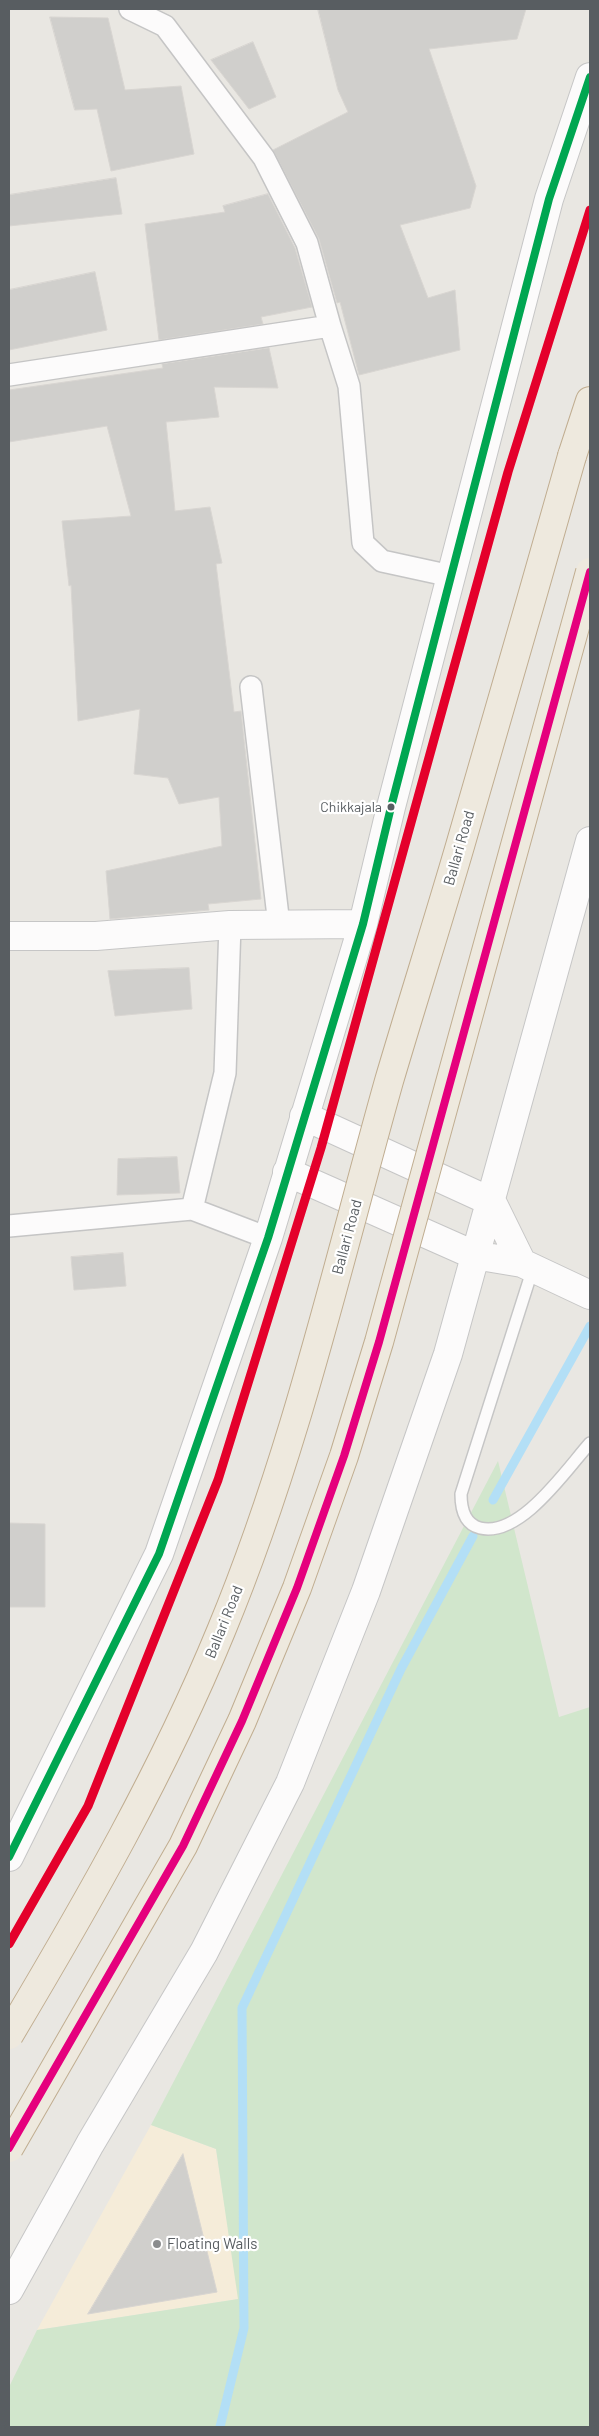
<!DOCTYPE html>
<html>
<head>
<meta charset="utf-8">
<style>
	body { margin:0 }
	#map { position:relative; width:599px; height:2436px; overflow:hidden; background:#e9e7e2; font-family:Barlow,sans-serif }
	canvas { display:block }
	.frame { position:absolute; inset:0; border:10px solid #585d61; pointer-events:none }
</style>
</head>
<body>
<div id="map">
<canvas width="599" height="2436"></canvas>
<div class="frame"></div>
</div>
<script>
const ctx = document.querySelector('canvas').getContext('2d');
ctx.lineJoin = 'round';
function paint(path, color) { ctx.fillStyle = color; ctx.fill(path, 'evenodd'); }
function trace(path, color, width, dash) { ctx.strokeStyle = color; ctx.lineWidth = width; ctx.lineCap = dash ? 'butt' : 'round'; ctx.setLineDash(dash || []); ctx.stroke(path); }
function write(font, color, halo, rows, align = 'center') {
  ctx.font = font + ' Barlow,sans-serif'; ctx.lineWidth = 4.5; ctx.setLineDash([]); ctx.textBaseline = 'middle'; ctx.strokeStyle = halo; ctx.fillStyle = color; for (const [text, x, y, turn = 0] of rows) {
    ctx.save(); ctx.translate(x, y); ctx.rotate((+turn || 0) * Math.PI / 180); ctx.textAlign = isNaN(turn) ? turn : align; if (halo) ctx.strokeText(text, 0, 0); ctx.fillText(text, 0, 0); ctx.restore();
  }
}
const commercial = new Path2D(`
	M151,2125L216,2149L239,2299L37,2330Z`);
const green = new Path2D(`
	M498,1461L559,1717L590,1707V2427H9V2387L37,2330L238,2299L216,2149L151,2125Z`);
const stream = new Path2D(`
	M493,1500L590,1326
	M220,2427L244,2328L242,2008L401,1669L473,1536`);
const building = new Path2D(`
	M318,9H526L517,39L429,49L476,186L470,208L400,225L428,298L455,290L460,350L359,375L340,302L337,303L319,239L273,150L348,112L338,90Z
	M50,17L108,18L125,90L181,86L194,154L111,171L97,109L75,110Z
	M253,42L276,97L249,109L211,60Z
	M116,178L122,214L9,226V195Z
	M268,194L295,248L312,307L261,317L263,324L159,340L145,224L225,212L223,206Z
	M95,272L107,330L9,350V290Z
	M269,348L278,388L214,387L219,417L166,422L175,511L210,507L222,563L216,564L234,712L241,711L261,899L208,904L209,910L110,919L106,871L222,846L219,797L179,804L168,778L134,774L140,709L78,721L71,585L69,586L62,521L131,516L107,426L9,442V390L163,368L162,364Z
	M189,968L192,1009L115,1016L108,971Z
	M177,1157L180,1193L117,1195L118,1159Z
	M123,1253L126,1286L74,1290L71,1257Z
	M9,1523L45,1524V1607H9Z
	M183,2154L217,2292L88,2314Z`);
const lane = new Path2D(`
	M533,1268L461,1494C461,1508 464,1524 480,1528C520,1538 566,1470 590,1443`);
const street = new Path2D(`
	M130,9L165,26L264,158L307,243L330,326
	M9,375L330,326L349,386L363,543L382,561L451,576
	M251,687L279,925
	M192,1209L225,1073L230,925
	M9,1226L192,1209L268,1238`);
const secondary = new Path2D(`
	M9,936H96L230,925L363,924
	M304,1116L492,1202L522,1263
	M287,1172L474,1255L522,1263L590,1295
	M9,1857L159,1554L268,1238L363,924L391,807L549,199L590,77
	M9,2290L90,2144L204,1952L290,1783L366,1591L448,1354L590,841`);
const highway = new Path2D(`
	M572,456L590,401`);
const highwayBridge = new Path2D(`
	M9,2035C87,1904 163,1772 221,1631C295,1453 337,1266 389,1081C412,1003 437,925 460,846C498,717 535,586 572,456
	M9,2148L183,1846L242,1721L297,1588L344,1456L379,1342L590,572`);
const bus1 = new Path2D(`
	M9,1857L159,1554L268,1238L363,924L391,807L549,199L590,77`);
const bus2 = new Path2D(`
	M9,2148L183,1846L242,1721L297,1588L344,1456L379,1342L590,572`);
const metro1 = new Path2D(`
	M9,1944L88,1806L218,1480L321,1148L508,472L590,210`);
const markers = [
	[391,807,4.5,"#585d61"],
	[157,2244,5,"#8b8d8e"]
];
const busNames = [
	["Chikkajala",382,807]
];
const streetNames = [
	["Ballari Road",459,848,-74],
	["Ballari Road",347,1237,-75],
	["Ballari Road",224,1622,-68]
];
const poiNames = [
	["Floating Walls",167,2244]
];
paint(commercial, '#f5ecd9');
paint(green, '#d1e6cc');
trace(stream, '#b3dff6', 9);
paint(building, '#d0cfcc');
trace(building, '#d8d5d1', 1);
trace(lane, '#c5c5c5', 14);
trace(street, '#c5c5c5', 24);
trace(secondary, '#c6c6c6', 30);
trace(highway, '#c0ad90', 30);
trace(lane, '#fcfbfb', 11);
trace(street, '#fcfbfb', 21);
trace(secondary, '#fcfbfb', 28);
trace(highway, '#eee9de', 28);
trace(highwayBridge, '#c0ad90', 30, []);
trace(highwayBridge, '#eee9de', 28);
trace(bus1, '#00a651', 8);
trace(bus2, '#e5007d', 8);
trace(metro1, '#e4002b', 9);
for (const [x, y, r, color] of markers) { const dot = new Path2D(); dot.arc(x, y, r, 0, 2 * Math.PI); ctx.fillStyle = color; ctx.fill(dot); trace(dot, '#fff', 2); }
write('14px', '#585d61', '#fff', busNames, 'right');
write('15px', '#585d61', '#fff', streetNames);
write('15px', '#585d61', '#fff', poiNames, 'left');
</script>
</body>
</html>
